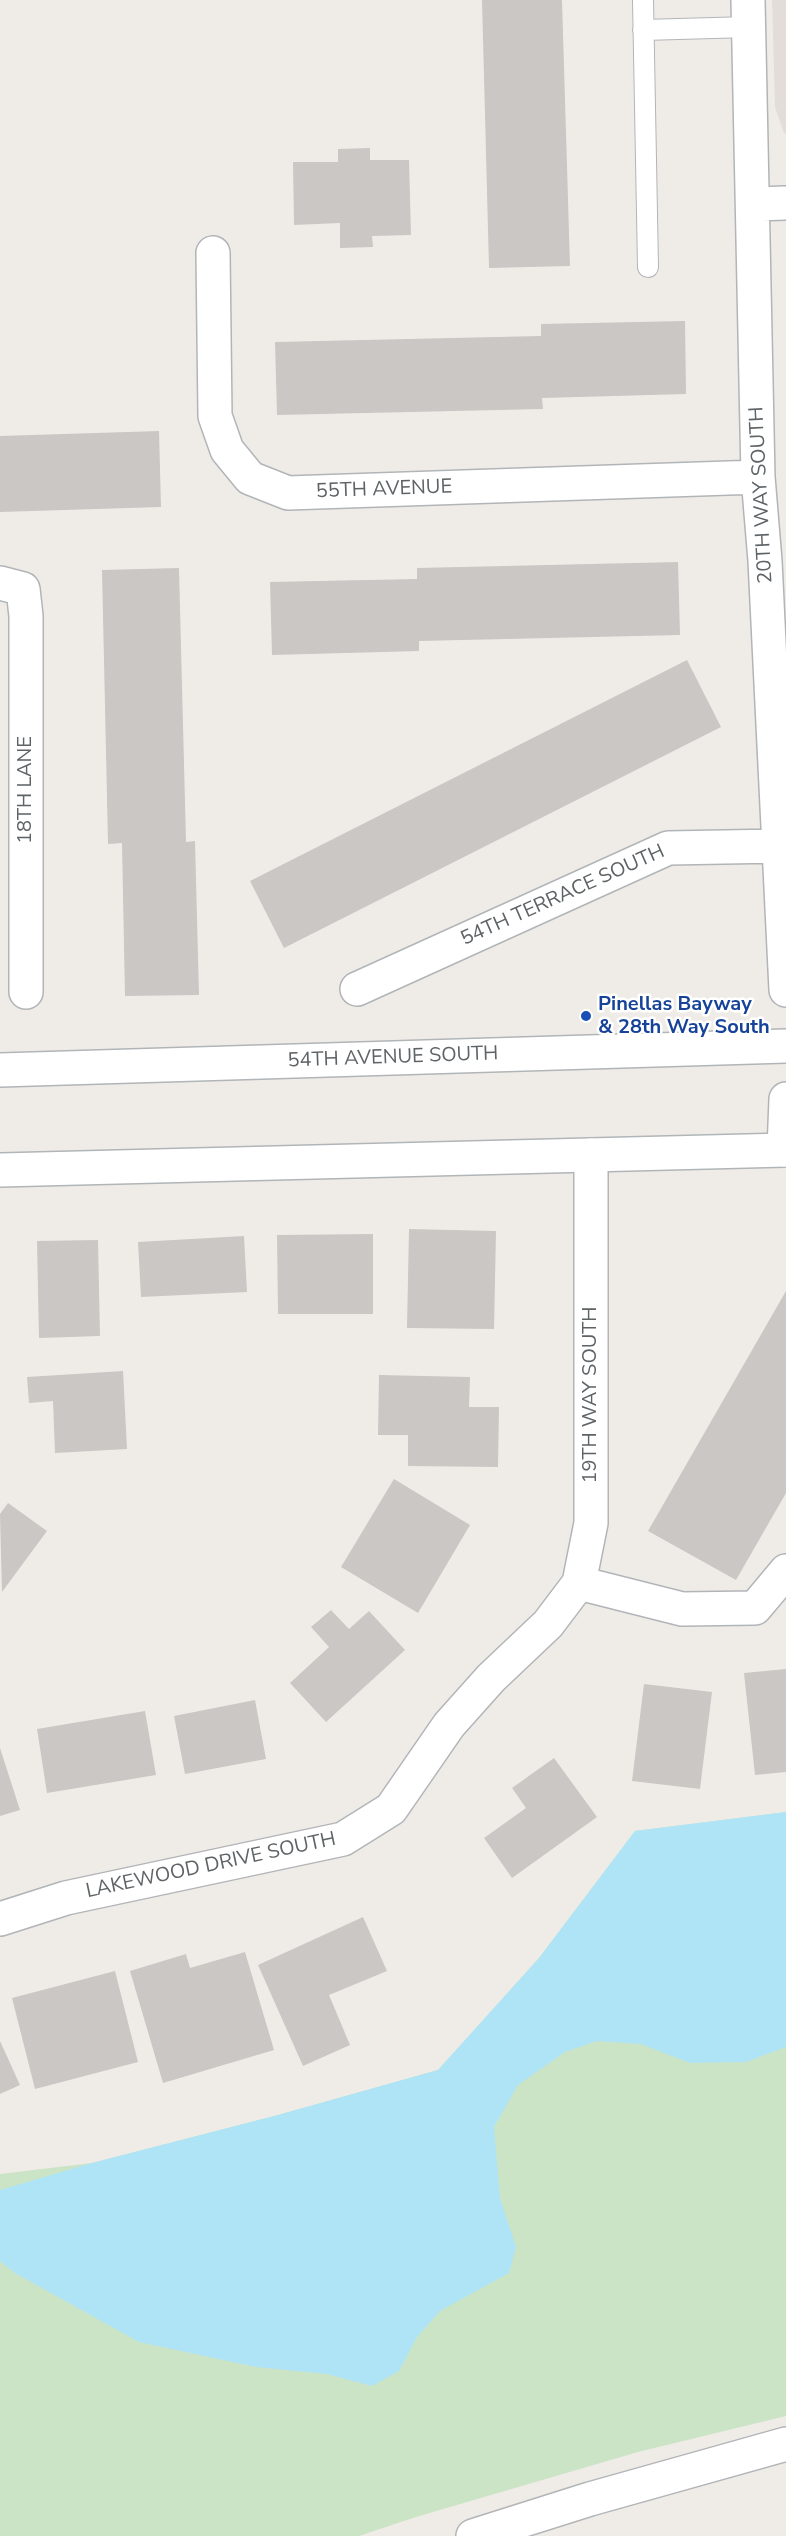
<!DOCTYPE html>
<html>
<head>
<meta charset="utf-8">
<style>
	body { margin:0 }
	canvas { display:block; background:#efece7 }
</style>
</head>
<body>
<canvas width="786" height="2536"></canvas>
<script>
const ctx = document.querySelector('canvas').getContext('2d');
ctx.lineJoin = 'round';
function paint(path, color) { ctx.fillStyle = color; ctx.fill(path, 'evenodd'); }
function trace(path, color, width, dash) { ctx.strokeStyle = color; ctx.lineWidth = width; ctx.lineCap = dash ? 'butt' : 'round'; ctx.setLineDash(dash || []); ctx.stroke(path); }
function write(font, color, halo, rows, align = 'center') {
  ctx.font = font + ' "Nunito Sans",sans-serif'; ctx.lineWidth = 5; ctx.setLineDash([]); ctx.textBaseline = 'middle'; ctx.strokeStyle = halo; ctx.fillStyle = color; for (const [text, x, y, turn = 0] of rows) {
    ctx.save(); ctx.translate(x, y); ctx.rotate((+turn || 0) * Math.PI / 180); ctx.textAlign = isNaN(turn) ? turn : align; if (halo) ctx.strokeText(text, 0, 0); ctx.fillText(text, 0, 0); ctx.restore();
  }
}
const education = new Path2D(`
	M772,0H786V134L784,133L775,107Z`);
const green = new Path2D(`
	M786,1812V2416L638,2452L416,2517L359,2536H0V2174L92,2163L278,2115L438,2070L539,1958L635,1831Z`);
const water = new Path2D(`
	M786,1812V2047L746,2062L690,2063L641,2044L597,2041L565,2052L518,2085L494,2127L500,2198L516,2247L509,2273L440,2311L417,2337L399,2371L372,2386L327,2374L256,2367L139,2342L15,2273L0,2261V2190L92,2163L278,2115L438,2070L539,1958L635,1831Z`);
const building = new Path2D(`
	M482,0H562L570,266L489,268Z
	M370,148V160H409L411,235L372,236L373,247L340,248V223L294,225L293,162H338V149Z
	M685,321L686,394L542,398L543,409L277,415L275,342L541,336V324Z
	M159,431L161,507L0,512V436Z
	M678,562L680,635L419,641V651L272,655L270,582L417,579V568Z
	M179,568L186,842L195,841L199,995L125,996L122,843L108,844L102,570Z
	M687,660L721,727L284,948L250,881Z
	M409,1229L496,1231L494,1329L407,1328Z
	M373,1234V1314H278L277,1235Z
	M244,1236L247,1292L141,1297L138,1242Z
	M98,1240L100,1336L39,1338L37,1241Z
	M786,1291V1493L736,1580L648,1531Z
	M123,1371L127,1449L55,1453L53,1401L29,1403L27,1377Z
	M379,1375L470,1377L469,1407H499L498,1467L408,1466V1435H378Z
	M394,1479L470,1525L418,1613L341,1567Z
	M8,1503L47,1531L2,1592L0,1514Z
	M331,1610L349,1629L369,1611L405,1650L326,1722L290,1683L329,1647L311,1627Z
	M786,1669V1772L755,1775L744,1673Z
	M644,1684L712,1692L700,1789L632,1781Z
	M255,1700L266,1759L185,1774L174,1716Z
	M145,1711L156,1775L47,1793L37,1729Z
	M0,1748L20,1810L0,1816Z
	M554,1758L597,1817L512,1878L484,1838L526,1808L512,1788Z
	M363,1917L387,1971L329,1995L350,2045L303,2066L258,1965Z
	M245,1952L274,2050L163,2083L130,1971L186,1954L190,1968Z
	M115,1971L138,2062L35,2089L12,1998Z
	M0,2041L20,2085L0,2094Z`);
const service = new Path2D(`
	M643,0L648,267
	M643,30L749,27`);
const minor = new Path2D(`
	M748,0L758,477L765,561L786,990
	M754,204L786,203
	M213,253L215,416L227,450L250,478L288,493L758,477
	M0,583L23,589L26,616V992
	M357,989L668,848L780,846
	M784,1150L786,1099
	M579,1583L682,1609L755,1608L786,1571
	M0,1919L66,1898L343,1839L391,1809L449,1725L491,1678L548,1624L579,1583L591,1523V1155
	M473,2536L590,2499L786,2444`);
const secondary = new Path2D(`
	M0,1070L786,1046
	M0,1170L786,1150`);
const markers = [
	[586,1016,6,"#1a4fb4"]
];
const streetNames = [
	["55TH AVENUE",384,490,-2],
	["20TH WAY SOUTH",762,495,-93],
	["18TH LANE",26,790,-90],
	["54TH TERRACE SOUTH",563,896,-24],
	["54TH AVENUE SOUTH",393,1058,-2],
	["19TH WAY SOUTH",591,1395,-90],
	["LAKEWOOD DRIVE SOUTH",211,1866,-12]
];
const transitNames = [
	["Pinellas Bayway",598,1005],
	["& 28th Way South",598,1028]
];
paint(education, '#e2ddd8');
paint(green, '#cbe4c6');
paint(water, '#afe4f7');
paint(building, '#cbc7c4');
trace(service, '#b2b5b8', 22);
trace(minor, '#b2b5b8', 36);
trace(secondary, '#b1b5b8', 36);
trace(service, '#fff', 20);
trace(minor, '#fff', 33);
trace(secondary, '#fff', 33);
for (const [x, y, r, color] of markers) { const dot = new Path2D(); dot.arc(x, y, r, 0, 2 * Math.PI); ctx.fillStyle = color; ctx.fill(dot); trace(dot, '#fff', 2); }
write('20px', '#5e6366', '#fff', streetNames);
write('bold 20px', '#164399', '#fff', transitNames, 'left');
</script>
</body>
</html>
